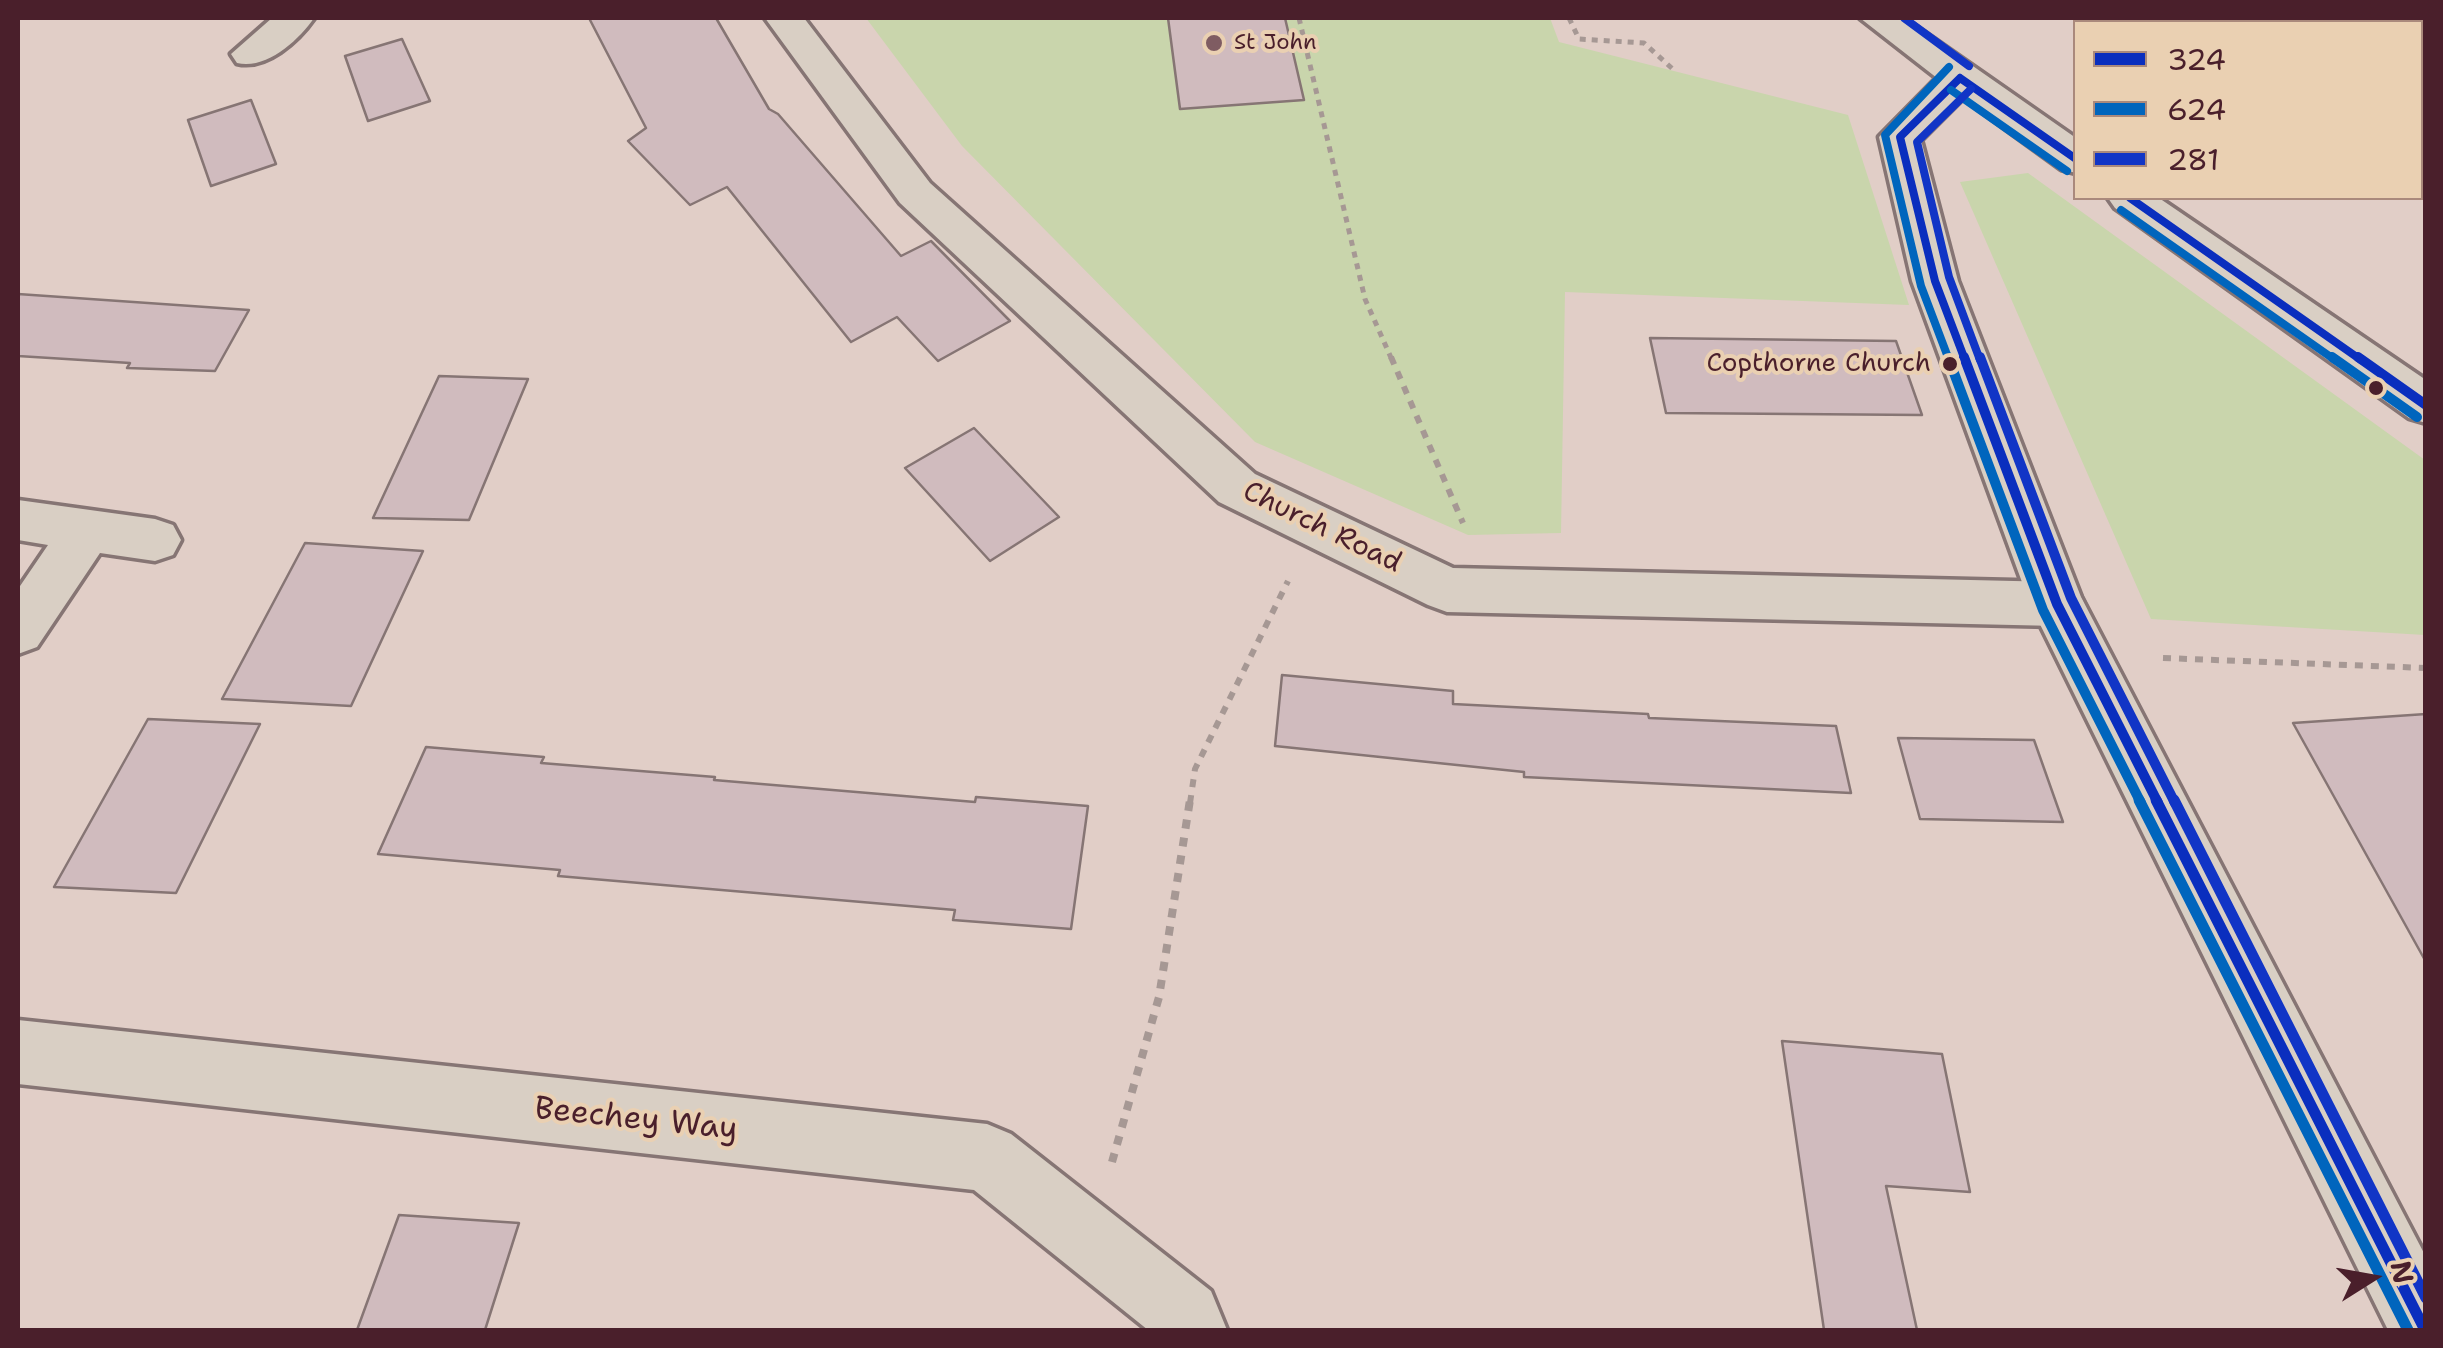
<!DOCTYPE html>
<html>
<head>
<meta charset="utf-8">
<style>
	body { margin:0 }
	#map { position:relative; width:2443px; height:1348px; overflow:hidden; background:#e1cec7; font-family:"Shantell Sans",sans-serif }
	canvas { display:block }
	.frame { position:absolute; inset:0; border:20px solid #4a1f2b; pointer-events:none }
	.legend { position:absolute; left:2073px; top:20px; width:350px; height:180px; box-sizing:border-box; background:#ead0b2; border:2px solid #aa897c; margin:0; padding:12px 18px; list-style:none; font-size:30px; color:#4a1f2b }
	.legend li { display:flex; align-items:center; gap:20px; height:50px }
	.legend b { width:50px; border:2px solid #aa897c }
	.north { position:absolute; left:2323px; top:1228px; width:100px; height:100px; -webkit-text-stroke:8px #ead0b2; paint-order:stroke; rotate:79deg; font-size:28px; font-weight:700; line-height:40px; text-align:center; color:#4a1f2b }
	.north::after { content:''; display:block; margin:auto; width:35px; height:45px; background:#4a1f2b; clip-path:polygon(50% 0,100% 100%,50% 72%,0 100%) }
</style>
</head>
<body>
<div id="map">
<canvas width="2443" height="1348"></canvas>
<div class="frame"></div>
<ul class="legend">
<li><b style="height:12px;background:#0a2ebe"></b>324</li>
<li><b style="height:12px;background:#0065bd"></b>624</li>
<li><b style="height:12px;background:#1135c6"></b>281</li>
</ul>
<div class="north">N</div>
</div>
<script>
const ctx = document.querySelector('canvas').getContext('2d');
ctx.lineJoin = 'round';
function paint(path, color) { ctx.fillStyle = color; ctx.fill(path, 'evenodd'); }
function trace(path, color, width, dash) { ctx.strokeStyle = color; ctx.lineWidth = width; ctx.lineCap = dash ? 'butt' : 'round'; ctx.setLineDash(dash || []); ctx.stroke(path); }
function write(font, color, halo, rows, align = 'center') {
  ctx.font = font + ' "Shantell Sans",sans-serif'; ctx.lineWidth = 8; ctx.setLineDash([]); ctx.textBaseline = 'middle'; ctx.strokeStyle = halo; ctx.fillStyle = color; for (const [text, x, y, turn = 0] of rows) {
    ctx.save(); ctx.translate(x, y); ctx.rotate((+turn || 0) * Math.PI / 180); ctx.textAlign = isNaN(turn) ? turn : align; if (halo) ctx.strokeText(text, 0, 0); ctx.fillText(text, 0, 0); ctx.restore();
  }
}
const green = new Path2D(`
	M866,18H1550L1559,42L1848,115L1909,305L1565,292L1561,533L1468,535L1255,442L962,146Z
	M2028,173L2425,460V635L2151,619L1960,182Z`);
const building = new Path2D(`
	M589,18H716L769,109L778,114L901,256L931,241L1010,321L938,361L897,317L851,342L727,187L690,205L628,141L646,128Z
	M1168,18H1285L1304,100L1180,109Z
	M402,39L430,101L368,121L345,56Z
	M251,100L276,164L211,186L188,120Z
	M18,294L249,310L215,371L127,368L130,363L18,356Z
	M1650,338L1896,341L1922,415L1666,413Z
	M439,376L528,379L469,520L373,518Z
	M974,428L1059,517L990,561L905,468Z
	M305,543L423,551L351,706L222,699Z
	M1282,675L1453,691V704L1648,714L1649,718L1836,726L1851,793L1524,777V772L1275,746Z
	M2426,714V962L2293,723Z
	M148,719L260,724L176,893L54,887Z
	M1898,738L2034,740L2063,822L1920,819Z
	M426,747L544,757L541,763L715,777L714,780L975,802L976,797L1088,806L1071,929L953,920L955,910L558,876L560,870L378,854Z
	M1782,1041L1942,1054L1970,1192L1886,1186L1917,1330H1824Z
	M399,1215L519,1223L485,1330H357Z`);
const pathFar2 = new Path2D(`
	M1299,18L1365,299L1392,360
	M1569,18L1579,39L1644,43L1676,72`);
const pathFar1 = new Path2D(`
	M1391,357L1463,523
	M2163,658L2426,668
	M1190,803L1195,769L1288,581`);
const path = new Path2D(`
	M1112,1162L1159,997L1190,800`);
const street = new Path2D(`
	M272,18H314C298,41 266,70 237,63L231,54Z
	M765,18H804L930,183L1255,474L1453,568L2057,582L2076,588L2084,604L2076,620L2057,626L1447,612L1428,605L1219,502L900,203Z
	M18,500L155,519L173,525L181,540L173,555L155,561L100,553L37,647L18,654V589L48,545L18,540Z
	M18,1020L987,1124L1011,1134L1211,1291L1227,1330H1148L974,1190L18,1084Z`);
const secondary = new Path2D(`
	M1860,18H1904L2076,138V173L2061,169L1963,98L1921,140L1958,281L2081,597L2426,1257V1330H2388L2030,604L1912,281L1879,137L1937,78Z
	M2108,198H2159L2426,380V423L2409,418L2115,208Z`);
const bus1Far2 = new Path2D(`
	M1960,78L1900,137L1935,281L1965,360
	M1960,78L2076,159
	M2130,198L2361,360`);
const bus1Far1 = new Path2D(`
	M1964,357L2057,604L2158,803
	M2358,357L2426,405`);
const bus1 = new Path2D(`
	M2156,800L2425,1330`);
const bus2Far2 = new Path2D(`
	M1951,90L2067,171
	M2121,210L2335,360
	M1949,360L1921,286L1885,135L1949,67`);
const bus2Far1 = new Path2D(`
	M1948,357L2043,610L2141,803
	M2332,357L2417,417`);
const bus2 = new Path2D(`
	M2139,800L2408,1330`);
const bus3Far2 = new Path2D(`
	M1904,18L1969,66
	M1971,89L1917,142L1949,277L1980,360`);
const bus3Far1 = new Path2D(`
	M1980,357L2071,598L2175,803`);
const bus3 = new Path2D(`
	M2174,800L2426,1298`);
const markers = [
	[1214,43,10,"#7f5c62"],
	[1950,364,9,"#4a1f2b"],
	[2376,388,9,"#4a1f2b"]
];
const farPoinames = [
	["St John",1234,43]
];
const busNames = [
	["Copthorne Church",1931,364]
];
const streetNames = [
	["Church Road",1322,528,26]
];
const nearStreetnames = [
	["Beechey Way",636,1120,6]
];
paint(green, '#c9d5ac');
paint(building, '#d0bbbe');
trace(building, '#867574', 2.5);
trace(street, '#867574', 7);
trace(secondary, '#867574', 7);
trace(pathFar2, '#a69894', 5, [6, 6]);
trace(pathFar1, '#a69894', 6, [8, 8]);
trace(path, '#a69894', 8, [9, 9]);
paint(street, '#d9cfc4');
paint(secondary, '#d9cfc4');
trace(bus1Far2, '#0a2ebe', 8);
trace(bus1Far1, '#0a2ebe', 10);
trace(bus1, '#0a2ebe', 11);
trace(bus2Far2, '#0065bd', 8);
trace(bus2Far1, '#0065bd', 10);
trace(bus2, '#0065bd', 11);
trace(bus3Far2, '#1135c6', 8);
trace(bus3Far1, '#1135c6', 10);
trace(bus3, '#1135c6', 11);
for (const [x, y, r, color] of markers) { const dot = new Path2D(); dot.arc(x, y, r, 0, 2 * Math.PI); ctx.fillStyle = color; ctx.fill(dot); trace(dot, '#ead0b2', 4); }
write('22px', '#4a1f2b', '#ead0b2', farPoinames, 'left');
write('26px', '#4a1f2b', '#ead0b2', busNames, 'right');
write('28px', '#4a1f2b', '#ead0b2', streetNames);
write('32px', '#4a1f2b', '#ead0b2', nearStreetnames);
</script>
</body>
</html>
